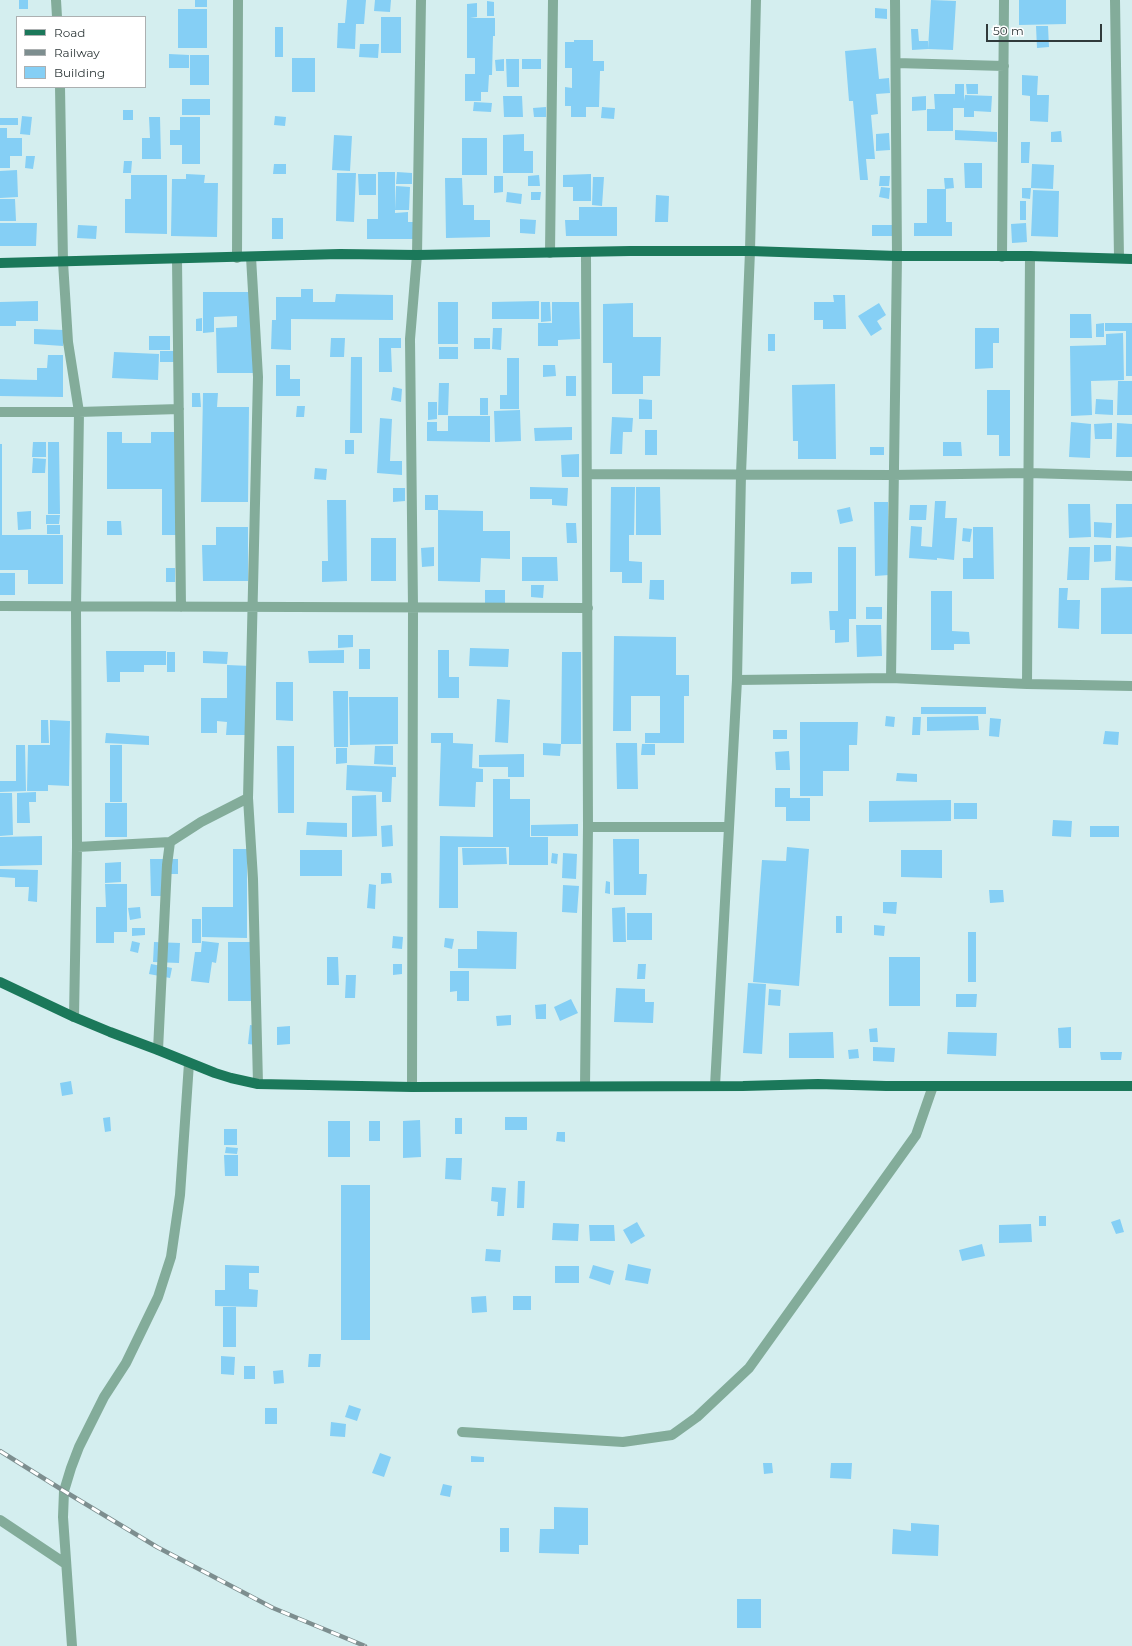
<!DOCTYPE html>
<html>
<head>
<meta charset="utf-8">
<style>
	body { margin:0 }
	#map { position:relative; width:1132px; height:1646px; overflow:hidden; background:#d4eeef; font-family:Montserrat,sans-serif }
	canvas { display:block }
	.legend { position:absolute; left:16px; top:16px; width:130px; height:72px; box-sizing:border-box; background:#fff; border:1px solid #acb0b1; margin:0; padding:5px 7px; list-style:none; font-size:12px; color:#303a3b }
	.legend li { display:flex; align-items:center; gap:8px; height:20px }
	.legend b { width:20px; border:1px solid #acb0b1 }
	.scale { position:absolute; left:986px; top:24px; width:116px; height:18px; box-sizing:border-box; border:2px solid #303a3b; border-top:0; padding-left:5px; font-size:12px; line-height:14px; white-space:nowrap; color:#303a3b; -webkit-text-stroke:3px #fff; paint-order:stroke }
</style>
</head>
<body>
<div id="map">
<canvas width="1132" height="1646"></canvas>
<ul class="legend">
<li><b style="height:5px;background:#1b785a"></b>Road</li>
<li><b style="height:5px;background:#7d8e8f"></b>Railway</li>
<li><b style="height:11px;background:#85cff5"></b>Building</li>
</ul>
<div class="scale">50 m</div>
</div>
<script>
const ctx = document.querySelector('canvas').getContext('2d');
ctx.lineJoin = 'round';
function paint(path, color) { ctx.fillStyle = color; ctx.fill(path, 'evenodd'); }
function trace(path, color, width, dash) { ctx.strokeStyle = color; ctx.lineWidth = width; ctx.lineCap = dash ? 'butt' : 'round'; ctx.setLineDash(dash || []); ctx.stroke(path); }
const building = new Path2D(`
	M19,0H28V9H19Z
	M195,0H207V7H195Z
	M347,0H366L364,24H356L355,49L337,48L338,23H345Z
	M375,0H391L390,12L374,11Z
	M931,0L956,1L953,50L928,49Z
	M1019,0H1066V24L1019,25Z
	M487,1L494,2V16H487Z
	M477,3V17L470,18H495V36H493L492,75H489L488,92H481V101H465V74H475V58H467V4Z
	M875,8L887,9V19L875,18Z
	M178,9H207V48H178Z
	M381,17H401V53H381Z
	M1036,26H1048L1049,47L1037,48Z
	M275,27H283V57H275Z
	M911,29H918L919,41H928V49L912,50Z
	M574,40H593V61H604V71H600L599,107H586V117H571V106H565V87L572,88V68H565V42H574Z
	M360,44H379L378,58L359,57Z
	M876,48L879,79L889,78L890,93L876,94L878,114L871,115L875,159H866L868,180H860L853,101H849L845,51Z
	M169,54L189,55V68H169Z
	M190,55H209V85H190Z
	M292,58H315V92H292Z
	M504,59V71H496L495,60Z
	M506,59H519V87H507Z
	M522,59H541V69H522Z
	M1022,75L1038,76L1037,95H1049L1048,122L1030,121V96L1022,95Z
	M955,84H964V101L965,95L992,96L991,112L974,111V117H964V108H953V131H927V109H935L934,94H955Z
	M966,84H978V94H967Z
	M503,96H522L523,117H504Z
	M926,96V110L912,111V97Z
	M182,99H210V115H182Z
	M474,102L492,103L491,112L473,111Z
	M546,107V117H534L533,108Z
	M602,107L615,108L614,119L601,118Z
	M123,110H133V120H123Z
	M22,116L32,117L30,135L20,134Z
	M275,116L286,117L285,126L274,125Z
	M149,117H160L161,159H142V138H150Z
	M180,117H200V164H182V145H170V130H180Z
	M0,118H18V125H0Z
	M0,128H7V138H22V156H10V168H0Z
	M955,130L997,132V142L955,140Z
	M1061,131L1062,142H1051V132Z
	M889,133L890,150L876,151V134Z
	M524,134V151H533V173H503V135Z
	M334,135L352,136L350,171L332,170Z
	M462,138H487V175H462Z
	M1021,142H1030L1029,163H1021Z
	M26,156H35L33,169L25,168Z
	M124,161H132L131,173H123Z
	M964,163H982V188H965Z
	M274,164H286V174H273Z
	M1032,164L1054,165L1053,189L1031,188Z
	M17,170L18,197L0,198V171Z
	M378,172H395V213L408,212V222H413V239H367V219H378Z
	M397,172L412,173V184H396Z
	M337,173H356L354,222L336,221Z
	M186,174L205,175L204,183H218L217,237L171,236L172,179H186Z
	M358,174H376V195H359Z
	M591,174V201H573V187H563V175Z
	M131,175H167V234L125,233V199H131Z
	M539,175L540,186H528V176Z
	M494,176H503V192L494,193Z
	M880,176H890L889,186H879Z
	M593,177H604L602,206L592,205Z
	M445,178H462L463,205H474V220H490V237L446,238Z
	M944,178H953L954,188L945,189Z
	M396,186L410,187L409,210H395Z
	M881,187L890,188L889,199L879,197Z
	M1022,188H1031L1030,199L1022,198Z
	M927,189H946V222H952V236H914V223H927Z
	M1033,190L1059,191L1058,237L1031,236Z
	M507,192L522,194L521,204L506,202Z
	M531,192H541L540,200H531Z
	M656,195L669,196L668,222H655Z
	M0,199H15L16,221H0Z
	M1020,201H1026V220H1020Z
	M579,207H617V236H566L565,220H579Z
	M272,218H283V239H272Z
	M520,219L536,220L535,234L520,233Z
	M0,223H37L36,246H0Z
	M1026,223L1027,242L1012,243L1011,224Z
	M78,225L97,226L96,239L77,238Z
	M872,225H894V236H872Z
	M301,289H313V302H335L336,294L393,295V320L291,319V350L271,349L272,320H276V297H301Z
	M203,292H253L254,373H217L216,328L237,327V316L214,317V332L203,333Z
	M833,295H845L846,329H823V320H814V302H834Z
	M38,301V321H16V326H0V302Z
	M539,301V319H492V302Z
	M438,302H458V344H438Z
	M541,302H550L551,321L541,322Z
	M552,302H579L580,339L558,340V346H538V323H552Z
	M633,303V337H661L660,376H643V394H612V363H603V304Z
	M879,303L886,315L877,321L882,329L871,336L858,316Z
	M1070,314H1091L1092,338H1070Z
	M202,318V331H196V319Z
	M1104,323V337H1096V324Z
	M1105,323H1132V376H1126V331H1105Z
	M493,328H502L501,350L492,349Z
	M975,328H999V343H993V368L975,369Z
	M34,329L64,330L63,346L34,344Z
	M1123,333L1124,380L1091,381L1092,415L1071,416L1070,346L1106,345V334Z
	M768,334H775V351H768Z
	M149,336H170V350H149Z
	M331,338H345L344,357H330Z
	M379,338H401V348H391L392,372H379Z
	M474,338H490V349H474Z
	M439,347H458V359H439Z
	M160,351H176V362H160Z
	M114,352L159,354L158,380L112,378Z
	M48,355H63V397L0,396V379L37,380V368H47Z
	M351,357H362V433H350Z
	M507,358H519V409H500V395H507Z
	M276,365H290V379H300V396H276Z
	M543,365H555L556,376L543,377Z
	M566,376H576V396H566Z
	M1118,381H1132V415H1117Z
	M439,383H449L448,415H438Z
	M835,384L836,459H798V441H793L792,385Z
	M393,387L402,389L401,402L391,400Z
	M987,390H1010V456H999V435H987Z
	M192,393H200L201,407H192Z
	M203,393H218L217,407H249L248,502H201Z
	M480,398H488V415H480Z
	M639,399L652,400V419H639Z
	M1096,399L1113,400V415L1095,414Z
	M428,402H437V419L428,420Z
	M297,406H305L304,417H296Z
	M520,410L521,441L495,442L494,411Z
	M448,416H490V442L427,441V422H437V431H448Z
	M612,417L633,418L632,432H623L622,454H610Z
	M380,418L392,419L390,461H402V475L377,473Z
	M1071,422L1091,424L1090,458L1069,457Z
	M1112,423V439H1095L1094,424Z
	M1117,423L1132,424V457H1116Z
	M572,427V440L535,441L534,428Z
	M645,430H657V455H645Z
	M107,432H122V443H151V432H175L176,535H162V489H107Z
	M345,440H354V454H345Z
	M33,442H46V457H32Z
	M48,442H59L60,514H48Z
	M943,442H961L962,456H943Z
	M0,444H2V535H63V584H28V570H0Z
	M870,447H884V455H870Z
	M579,454V477H562L561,455Z
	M33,458L46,459L45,473H32Z
	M315,468L327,469L326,480L314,479Z
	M530,487L568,488L567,506L552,505V499H530Z
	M611,487H635L634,535H629V561L642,562V583H622V572H610Z
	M636,487H660L661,535H636Z
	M393,488H405V501L393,502Z
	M425,495H438V510H425Z
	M327,500H346L347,581L322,582V561H328Z
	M935,501H946L945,518H957L954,560L937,558V560L909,558L911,526L922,527L921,546L932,547Z
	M874,502H888L889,575L875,576Z
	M1068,504H1090L1091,537L1069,538Z
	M1116,504H1132V537L1116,538Z
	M910,505H927L926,520H909Z
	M850,507L853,521L840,524L837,510Z
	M438,510L483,511V531H510V559L481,558L480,582L438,581Z
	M31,511V529L18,530L17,512Z
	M46,515H60L59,524H46Z
	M107,521H121L122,535H107Z
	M1094,522L1112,523L1111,538L1094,537Z
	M566,523H576L577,543H567Z
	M47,525H60V534H47Z
	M216,527H248V581H203L202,545H216Z
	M973,527H993L994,579H963V558H973Z
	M963,528L972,529L970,542L962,541Z
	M371,538H396V581H371Z
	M1094,545H1111V561L1094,562Z
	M1116,546L1132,547V581L1115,580Z
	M434,547V566L422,567L421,548Z
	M838,547H856V619H849V642L835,643V630H830L829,611H838Z
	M1069,547H1090L1089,580H1067Z
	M522,557H557L558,581H522Z
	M166,568H175V582H166Z
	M791,572H812V583L791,584Z
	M0,573H15V595H0Z
	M650,580H664V600L649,599Z
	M531,585H544L543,598L531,597Z
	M1132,587V634H1101V588Z
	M1059,588H1068L1067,600H1080L1079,629L1058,628Z
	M485,590H505V603H485Z
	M931,591H952V631L969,632L970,644H954V650H931Z
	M866,607H882V619H866Z
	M856,625H881L882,656L857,657Z
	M338,635H353V647L338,648Z
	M614,636L676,637V675H689V696H684V743H645V733H660V696H631V731H613Z
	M470,648L509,649L508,667L469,666Z
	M359,649H370V669H359Z
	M344,650V663H309L308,651Z
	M438,650H449V677H459V698H438Z
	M106,651H166V665H144V672H120V682H107Z
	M203,651L228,652L227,664L203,663Z
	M167,652H175V672H167Z
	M562,652H581V744H561Z
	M227,665L251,666V735H226L227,722L217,721V733H201V698H227Z
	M276,682H293V721L276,720Z
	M333,691H348V747H334Z
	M349,697H398V744L350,745Z
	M497,699L510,700L508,743L495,742Z
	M921,707H986V714H921Z
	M886,716L895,717L894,727L885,726Z
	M978,716L979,730L927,731V717Z
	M913,717H921L920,735H912Z
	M990,718L1001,719L999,737L989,736Z
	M41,720H48L49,743H41Z
	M50,720L70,721L69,786L48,785V791H27L28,745H50Z
	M800,722H858L857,745H849V771H823V796H800Z
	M773,730H787V739H773Z
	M1105,731L1119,732L1118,745L1103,744Z
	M106,733L149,736V745L105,743Z
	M431,733H453V743L473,744L472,768L483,769V782H476L475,807L439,806L441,743H431Z
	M543,743L561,744L560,756L543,755Z
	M616,743H637L638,789H617Z
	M642,744H655V755H641Z
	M16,745H25L26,791L0,792V781H16Z
	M110,745H122V802H110Z
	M277,746H294V813H278Z
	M375,746H393V765L374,764Z
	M336,748H347V763L336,764Z
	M789,751L790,770H776L775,752Z
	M524,754V777H508V767H479V755Z
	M347,765L396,767V777H392L391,802H382V792L346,790Z
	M897,773L917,774V782L896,781Z
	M493,779H510V799H530V837H548V865H509V847H458V908H439L440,836L493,837Z
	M775,788H790V798H810V821H786V807H775Z
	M36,792V802H29L30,823H17V793Z
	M0,793H12L13,835L0,836Z
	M376,795L377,836L352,837V796Z
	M951,800V821L869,822V801Z
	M105,803H127V837H105Z
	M954,803H977V819H954Z
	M1053,820L1072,821L1071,837L1052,836Z
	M307,822L347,823V837L306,835Z
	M578,824V836H531V825Z
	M392,825L393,846L382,847L381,826Z
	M1090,826H1119V837H1090Z
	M42,836V865L0,866V837Z
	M613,839H639V874H647L646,895H614Z
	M787,847L809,849L799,986L753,982L762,860L786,861Z
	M462,848H506L507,864L463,865Z
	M233,849H247V938L202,937V907H233Z
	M300,850H342V876H300Z
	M901,850H942V878L901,877Z
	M552,853L558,854L557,864L551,863Z
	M563,853L577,854L576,879L562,878Z
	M150,859H178V874H163V896H151Z
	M121,862V882L105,883V863Z
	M0,869L38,870L37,902L28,901L29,887H15V878L0,877Z
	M381,873H391L392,883L381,884Z
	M606,881L610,882V894L605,893Z
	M105,884H127V932H114V943H96V907H106Z
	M369,884L376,885L375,909L367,908Z
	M563,885L579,886L577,913L562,912Z
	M989,890H1003L1004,902L990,903Z
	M883,902H897L896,914L883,913Z
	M140,907L141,918L130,920L128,908Z
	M625,907L626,942H613L612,908Z
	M627,913H652V940H627Z
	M836,916H842V933H836Z
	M192,919H201V943H192Z
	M874,925L885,926L884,936L874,935Z
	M132,928H145V935L132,936Z
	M477,931L517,932L516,969L458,968V949H477Z
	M968,932H976V982H968Z
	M393,936L403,937L402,949L392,948Z
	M445,938L454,939L452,949L444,947Z
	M132,941L140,943L138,953L130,951Z
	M202,941L219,943L216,963L212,962L209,983L191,981L195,952H201Z
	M154,942L180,943L179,963L153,962Z
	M228,942H253L254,1001H228Z
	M327,957H338L339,985H327Z
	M889,957H920V1006H889Z
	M151,964L172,968L170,978L149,974Z
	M393,964H402V974L393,975Z
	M638,964H646L645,979H637Z
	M450,971H469V1001H457V991L450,992Z
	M346,975H356L355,998H345Z
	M748,983L766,984L762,1054L743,1053Z
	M616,988L645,989V1002H654L653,1023L614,1022Z
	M769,989L781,990L780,1006L768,1005Z
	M956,994H977L976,1007H956Z
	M571,999L578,1013L560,1021L554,1007Z
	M546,1004V1019H536L535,1005Z
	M511,1015V1025L497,1026L496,1016Z
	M250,1025L258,1026L256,1045L248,1044Z
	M290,1026V1044L277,1045V1027Z
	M1071,1027V1048H1059L1058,1028Z
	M877,1028L878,1042H870L869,1029Z
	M833,1032L834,1058H789V1033Z
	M948,1032L997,1033L996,1056L947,1054Z
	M873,1047L895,1048L894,1062L873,1061Z
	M858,1049L859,1058L849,1059L848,1050Z
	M1100,1052H1122L1121,1060H1101Z
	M71,1081L73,1094L62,1096L60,1083Z
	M110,1117L111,1131L105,1132L103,1118Z
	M505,1117H527V1130H505Z
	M455,1118H462V1134H455Z
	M420,1120L421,1157L403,1158V1121Z
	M328,1121H350V1157H328Z
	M369,1121H380V1141H369Z
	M224,1129H237V1145H224Z
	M557,1132H565V1142L556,1141Z
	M226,1147L238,1148L237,1154L225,1153Z
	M224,1155H238V1176H225Z
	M446,1158H462L461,1180L445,1179Z
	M518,1181H525L524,1208H517Z
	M341,1185H370V1340H341Z
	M492,1187L506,1188L504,1216H497L498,1202L491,1201Z
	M1039,1216H1046V1226H1039Z
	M1120,1219L1124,1232L1116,1234L1111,1222Z
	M637,1222L645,1236L631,1244L623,1230Z
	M553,1223L579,1224L578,1241L552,1240Z
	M1031,1224L1032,1242L999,1243V1225Z
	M589,1225H614L615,1241H590Z
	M982,1244L985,1256L962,1261L959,1250Z
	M486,1249L501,1250L500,1262L485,1261Z
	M628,1264L651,1269L648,1284L625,1280Z
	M225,1265L259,1266V1273H249V1289L258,1290L257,1307L215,1306V1290H225Z
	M593,1265L614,1271L610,1285L589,1278Z
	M555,1266H579V1283H555Z
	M486,1296L487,1312L472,1313L471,1297Z
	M513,1296H531V1310H513Z
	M223,1307H236V1347H223Z
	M309,1354H321L320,1367H308Z
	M221,1356L235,1357L234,1375L221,1374Z
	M244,1366H255V1379H244Z
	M283,1370L284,1383L274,1384L273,1371Z
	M349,1405L361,1409L357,1421L345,1417Z
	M265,1408H277V1424H265Z
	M331,1422L346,1424L345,1437L330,1436Z
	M380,1453L391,1457L384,1477L372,1473Z
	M471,1456L484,1457V1462H471Z
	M763,1463H772L773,1473L764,1474Z
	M831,1463H852L851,1479L830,1478Z
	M443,1484L452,1486L450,1497L440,1495Z
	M554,1507L588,1508V1545H579V1554L539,1553L540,1529H554Z
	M911,1523L939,1525L938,1556L892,1554L893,1529L911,1531Z
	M500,1528H509V1552H500Z
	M737,1599H761V1628H737Z`);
const minor = new Path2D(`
	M56,0L57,17
	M1115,0L1119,258
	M896,63L1004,66
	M60,87L63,262L68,342L79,412L76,607L77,847L74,1017
	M550,253L553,0
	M251,257L258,377L248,798L253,879L258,1084
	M1002,257L1004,0
	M237,258L238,0
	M177,259L181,607
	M0,412H79L179,409
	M587,474L893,475L1028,473L1132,476
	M0,606L588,608
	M891,678L897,256L895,0
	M737,680L891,678L1027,684L1132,686
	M1027,684L1030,256
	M588,827H729
	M77,847L170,842L201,822L248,798
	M158,1050L167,865L170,842
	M585,1086L588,827L586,253
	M715,1086L737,680L741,474L750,251L756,0
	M412,1087L413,607L410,339L417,255L421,0
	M462,1432L623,1442L672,1435L697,1417L749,1368L916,1135L933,1086
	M0,1520L66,1564
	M72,1646L63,1517L64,1491L71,1468L79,1447L104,1397L126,1363L158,1297L171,1257L180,1195L189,1063`);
const major = new Path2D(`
	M0,263L340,254L417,255L630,251H750L897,256H1030L1132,259
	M0,982L74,1017L110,1032L158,1050L215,1073L231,1078L258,1084L412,1087L743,1086L818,1084L886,1086H1132`);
const rail = new Path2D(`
	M0,1451L64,1491L157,1547L273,1608L365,1646`);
paint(building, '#85cff5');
trace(minor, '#83ac9a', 10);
trace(major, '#1b785a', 10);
trace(rail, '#7d8e8f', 4.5);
trace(rail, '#fff', 3, [9]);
</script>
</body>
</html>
